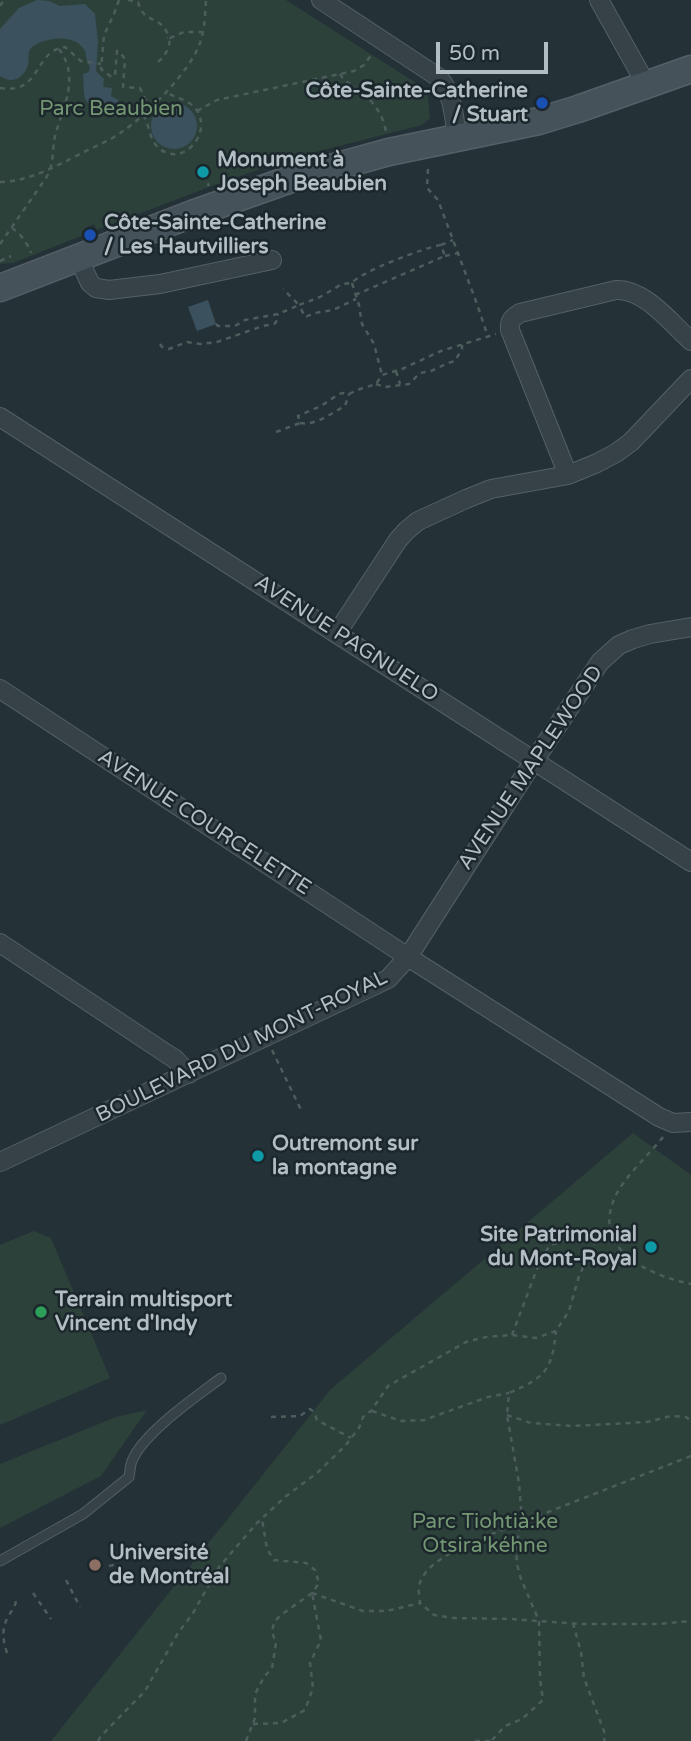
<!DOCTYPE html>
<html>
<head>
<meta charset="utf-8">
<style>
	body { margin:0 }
	#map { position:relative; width:691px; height:1741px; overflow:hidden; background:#243137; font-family:"Varela Round",sans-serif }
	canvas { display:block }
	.scale { position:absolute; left:436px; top:42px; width:112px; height:32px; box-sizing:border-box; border:4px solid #b2bdc4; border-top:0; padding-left:9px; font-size:21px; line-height:24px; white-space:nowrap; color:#b2bdc4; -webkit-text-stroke:5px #1c272c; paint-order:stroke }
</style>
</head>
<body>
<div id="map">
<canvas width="691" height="1741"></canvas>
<div class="scale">50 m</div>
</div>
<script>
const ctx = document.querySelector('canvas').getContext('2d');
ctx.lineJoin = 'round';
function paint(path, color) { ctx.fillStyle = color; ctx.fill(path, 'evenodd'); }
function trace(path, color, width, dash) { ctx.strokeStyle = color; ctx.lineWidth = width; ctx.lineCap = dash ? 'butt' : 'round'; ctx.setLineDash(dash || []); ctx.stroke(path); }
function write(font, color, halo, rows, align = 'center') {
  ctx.font = font + ' "Varela Round",sans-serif'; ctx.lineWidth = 5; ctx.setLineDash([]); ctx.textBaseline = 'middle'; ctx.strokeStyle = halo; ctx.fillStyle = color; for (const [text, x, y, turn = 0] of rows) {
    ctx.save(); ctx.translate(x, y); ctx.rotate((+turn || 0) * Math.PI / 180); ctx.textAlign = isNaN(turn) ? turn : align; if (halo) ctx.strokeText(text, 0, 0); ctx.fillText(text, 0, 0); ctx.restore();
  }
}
const green = new Path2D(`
	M0,0H286L421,86L428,95L430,118L422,125L292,158L209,187L97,230L94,224L88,227L89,233L13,263L0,264Z
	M633,1133L691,1175V1741H51L331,1389Z
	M34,1231L51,1238L110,1378L0,1425V1245Z
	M147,1410L101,1476L0,1528V1464L116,1417Z`);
const water = new Path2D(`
	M37,0L49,1L60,6L85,4L95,14L98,42L96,71L104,79L103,87L112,88L111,96L117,99L123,107L121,116C110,119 89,109 85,98C83,92 84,81 83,74L89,72C90,62 90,70 87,61C86,58 86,54 85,51C77,35 54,37 41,42C39,43 33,46 31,48C25,55 34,65 20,77C13,82 6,80 0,76V29L19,8Z
	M151 126a23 23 0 1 1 46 0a23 23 0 1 1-46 0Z
	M208,300L216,324L197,331L188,307Z`);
const path = new Path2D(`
	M119,0L114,14L104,35L101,69L110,76H115L117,51H119L125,59L123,87L140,88L146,101L152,106
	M128,0L138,2C143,21 153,16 164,27C166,30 168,35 170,38L184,32H202
	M0,6L4,0
	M158,62C166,55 169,49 170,38H167
	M340,74C344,81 350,84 357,89C372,100 383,113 386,132
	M0,88C42,95 33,51 65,47L81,61L101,64
	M197,111L217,100L354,71L364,65L372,54
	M143,115C151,126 148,140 160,149C185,168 214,130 195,108C187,99 175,98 166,92
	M428,169L427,188L438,200L477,304L488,337
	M204,174L209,186
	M0,182C30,181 54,167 80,154C95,146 110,141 123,131C147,115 191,70 200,43C205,29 205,14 206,0
	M12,228C20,233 28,244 31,253
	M0,244L46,178C54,165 52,151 55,136C63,107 81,76 58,48
	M441,245L453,240
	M445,256L458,253
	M0,261L11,256
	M352,283L359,305L362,324L374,344L382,375
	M355,295L445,256L441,245C426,247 360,272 352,283L342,284L320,297L299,305L305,317L315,313L333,310L356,299
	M216,324L218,326H235L245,320L278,314L299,305L283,289
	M160,344L162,347L169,349L187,342L200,344L217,342L263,326L274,324L276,322L278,314
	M396,371L400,384
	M376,384L385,387L409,384L420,373L431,371L448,363L455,361L462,349V345
	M300,423C316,426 331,413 345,406L349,394
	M276,432L300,423L298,416L321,406L339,394L343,393L349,394L360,389L376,384L382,375L402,369L441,351L496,334
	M272,1050L302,1112
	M663,1137C649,1155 624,1177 615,1197C591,1250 649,1275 691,1284
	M512,1335L540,1261L550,1245L572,1239L595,1242
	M372,1411L401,1421L424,1420L488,1397L509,1393
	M507,1415L531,1423L571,1426L647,1422L671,1416L686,1417L691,1421
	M271,1417L300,1416L310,1409L314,1412L317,1420L351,1438
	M691,1456L469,1543C452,1553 424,1564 419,1586C418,1591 420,1598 420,1603L434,1615L453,1618L511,1619L580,1624H658L691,1621
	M109,1566L114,1565L117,1566
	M66,1580L80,1607
	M33,1593L51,1619
	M312,1593L363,1611H387L420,1603
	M573,1623L581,1652L584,1678L605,1734L604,1741
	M7,1653C3,1641 1,1629 8,1617C11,1611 15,1608 16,1601
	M253,1724L281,1723L305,1710L313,1688L310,1663L321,1640L312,1593
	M492,1740L505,1726L522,1719L543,1700L540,1679L539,1621L521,1579L517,1564L516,1545L522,1521L519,1483L507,1415L509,1393C546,1377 552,1370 556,1331
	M98,1741L101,1736L145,1691L178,1633L193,1613L219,1567L257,1523L285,1497L317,1473L345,1446L359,1428L363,1417L371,1411L388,1386L466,1342L486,1337L512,1335L536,1338L556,1331L569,1311L579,1276L595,1242L609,1231
	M246,1741L255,1718V1694L264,1677L272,1668L276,1643L272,1632L274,1622L281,1615L312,1593L319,1583L315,1570L306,1563L274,1560L267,1549L262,1519
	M475,1741H493`);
const service = new Path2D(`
	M0,1561L83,1514L129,1477C130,1472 130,1466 132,1461C143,1433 197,1396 221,1378`);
const minor = new Path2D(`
	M321,0L438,77C453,92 454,117 457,137
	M599,0L646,84
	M78,257L90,283L96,288L109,290L160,284L272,260
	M0,417L691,862
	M568,475L510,330C509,321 512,318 520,313L616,290C644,288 672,324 691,341
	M337,633L398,540L406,531L418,521L466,499L491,489L568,475L597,463L616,453L631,442L691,379
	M0,689L408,957L526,773L600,662L619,645L633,639L650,634L691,627
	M0,943L167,1054L175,1059L189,1074
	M0,1162L388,979L408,957L659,1117L673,1123L691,1122`);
const secondary = new Path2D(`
	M0,288L192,214L291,179L389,152L539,121L578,109L691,69`);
const markers = [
	[542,103,7,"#1a4fb4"],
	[203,172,7,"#0f9aa8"],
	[90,235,7,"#1a4fb4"],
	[258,1156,7,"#0f9aa8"],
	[651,1247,7,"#0f9aa8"],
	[41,1312,7,"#2e9e5b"],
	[95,1565,7,"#8d6e63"]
];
const poiNames = [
	["Côte-Sainte-Catherine",528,91,"right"],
	["/ Stuart",528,115,"right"],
	["Monument à",217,160],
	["Joseph Beaubien",217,184],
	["Côte-Sainte-Catherine",104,223],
	["/ Les Hautvilliers",104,247],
	["Outremont sur",272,1144],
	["la montagne",272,1168],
	["Site Patrimonial",637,1235,"right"],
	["du Mont-Royal",637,1259,"right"],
	["Terrain multisport",55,1300],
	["Vincent d'Indy",55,1324],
	["Université",109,1553],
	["de Montréal",109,1577]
];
const parkNames = [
	["Parc Beaubien",111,109],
	["Parc Tiohtià:ke",485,1522],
	["Otsira'kéhne",485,1546]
];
const streetNames = [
	["AVENUE PAGNUELO",346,639,33],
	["AVENUE MAPLEWOOD",531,768,-56],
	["AVENUE COURCELETTE",204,823,33],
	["BOULEVARD DU MONT-ROYAL",242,1047,-26]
];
paint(green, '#2d413b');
paint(water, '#3b525e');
trace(service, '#556065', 11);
trace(minor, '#556065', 20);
trace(secondary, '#556065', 29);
trace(path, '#4c5d5b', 2.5, [5, 5]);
trace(service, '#374248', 9);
trace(minor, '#374248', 18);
trace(secondary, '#46525a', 26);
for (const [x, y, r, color] of markers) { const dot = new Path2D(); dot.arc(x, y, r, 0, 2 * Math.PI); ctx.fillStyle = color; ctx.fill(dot); trace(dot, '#1c272c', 2.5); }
write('bold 21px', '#b2bdc4', '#1c272c', poiNames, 'left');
write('21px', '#749773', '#1c272c', parkNames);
write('21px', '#b2bdc4', '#1c272c', streetNames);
</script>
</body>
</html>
